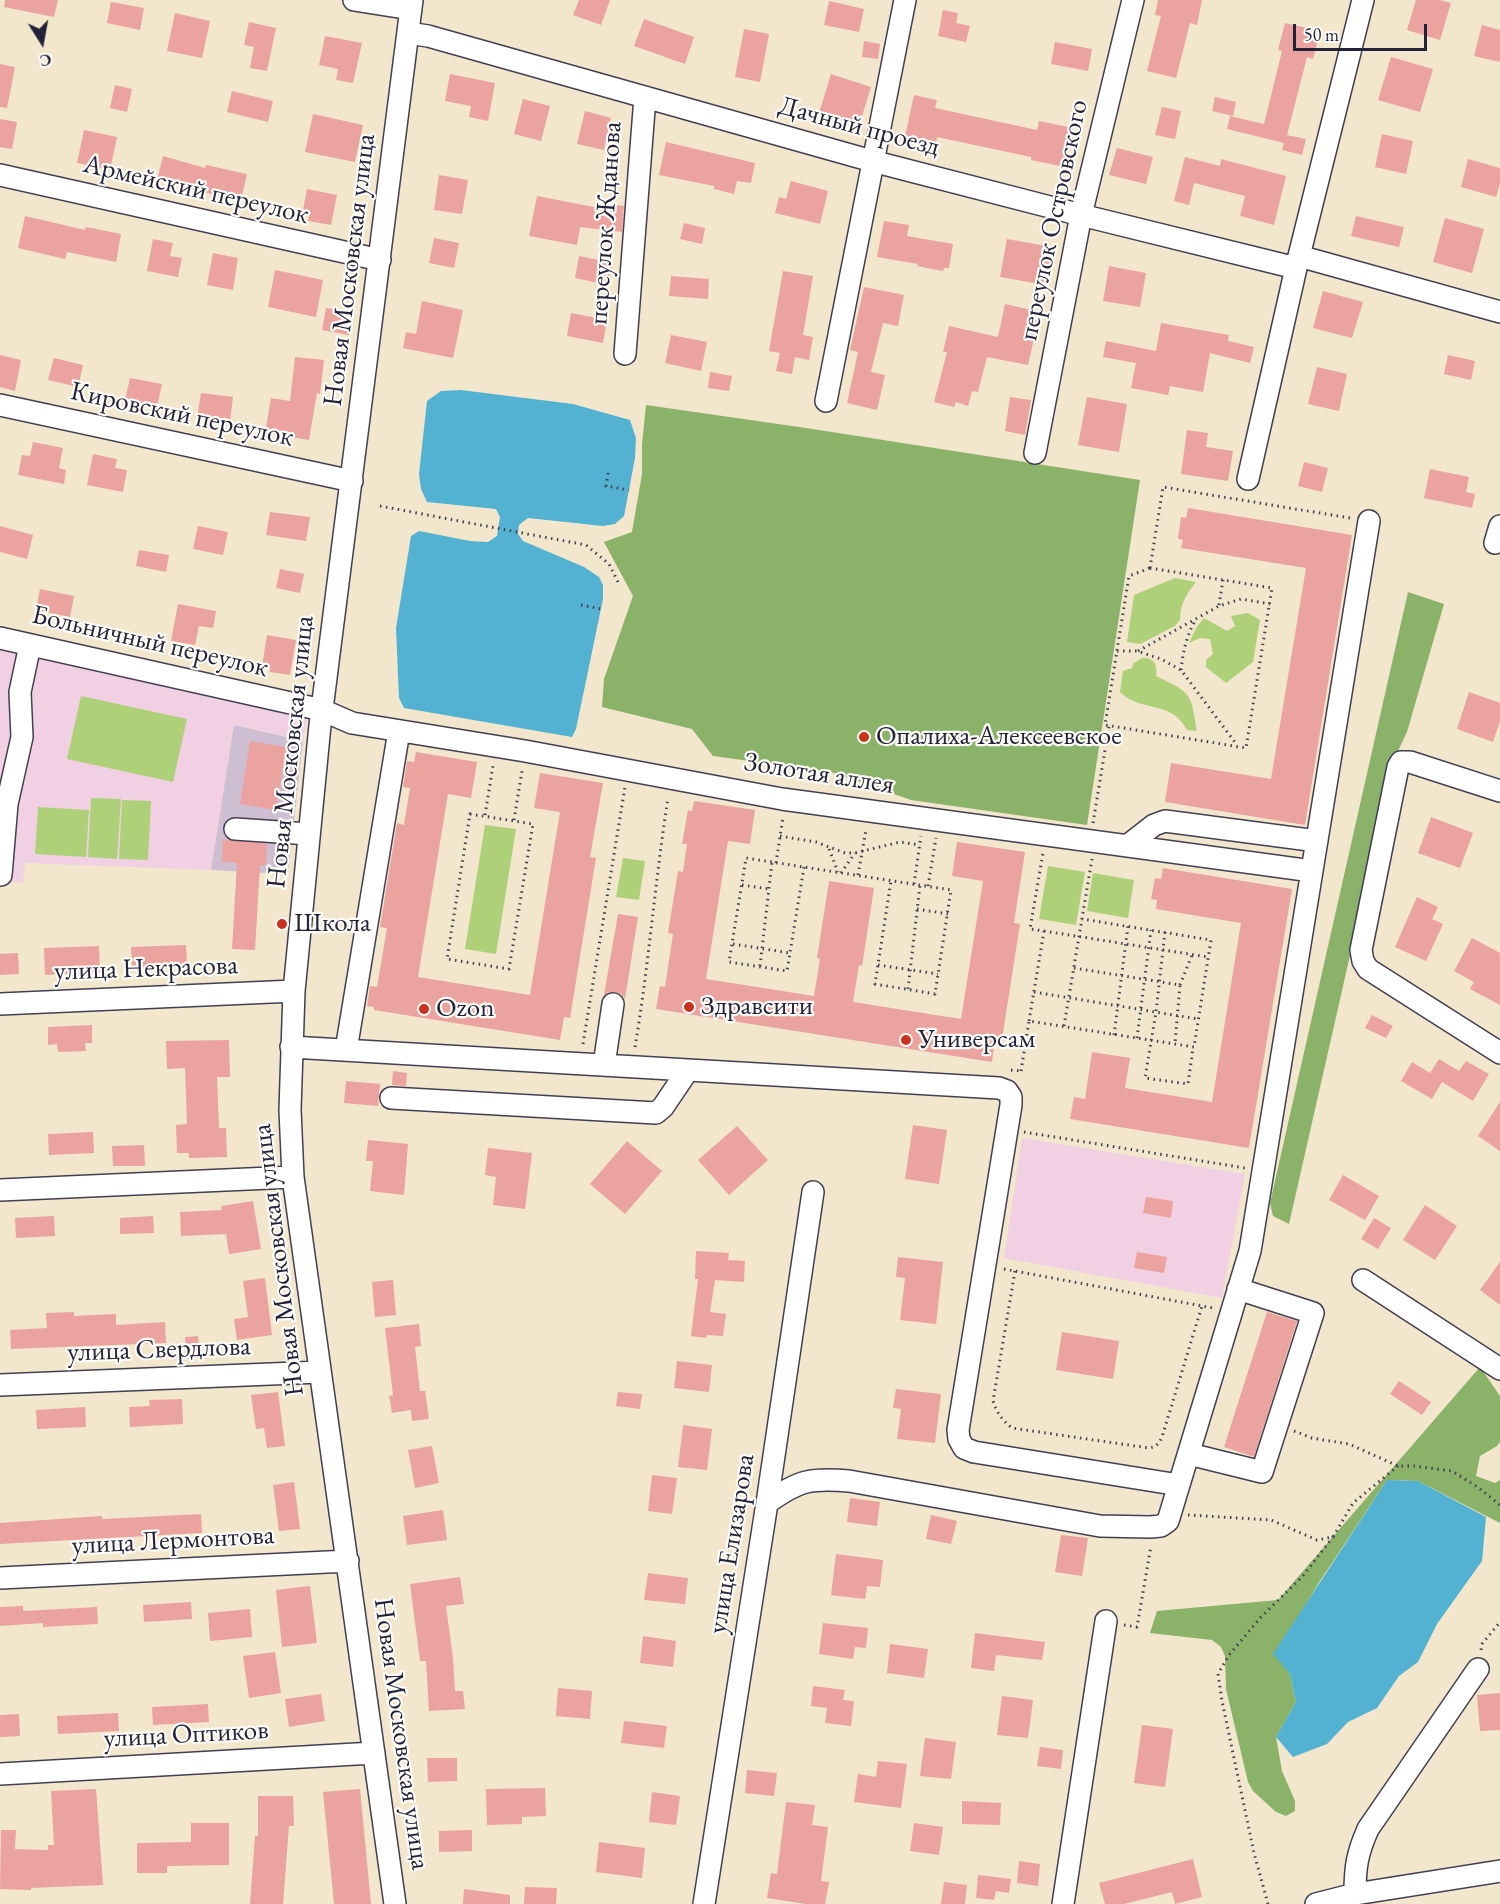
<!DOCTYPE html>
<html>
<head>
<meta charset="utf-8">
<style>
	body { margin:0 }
	#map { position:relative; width:1500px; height:1904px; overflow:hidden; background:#f2e6cc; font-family:"EB Garamond",serif }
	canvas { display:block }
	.north { position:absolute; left:12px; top:12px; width:60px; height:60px; -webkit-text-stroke:4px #fdfcf7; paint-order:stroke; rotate:169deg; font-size:16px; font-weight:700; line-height:24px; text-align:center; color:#22223b }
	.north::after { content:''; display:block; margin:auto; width:21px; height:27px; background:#22223b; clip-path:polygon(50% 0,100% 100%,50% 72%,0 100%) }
	.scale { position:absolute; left:1293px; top:24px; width:134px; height:27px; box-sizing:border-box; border:3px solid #22223b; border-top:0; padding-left:8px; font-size:18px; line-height:21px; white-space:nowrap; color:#22223b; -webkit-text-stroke:4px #fdfcf7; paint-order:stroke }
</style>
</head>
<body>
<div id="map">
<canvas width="1500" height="1904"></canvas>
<div class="north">С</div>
<div class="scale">50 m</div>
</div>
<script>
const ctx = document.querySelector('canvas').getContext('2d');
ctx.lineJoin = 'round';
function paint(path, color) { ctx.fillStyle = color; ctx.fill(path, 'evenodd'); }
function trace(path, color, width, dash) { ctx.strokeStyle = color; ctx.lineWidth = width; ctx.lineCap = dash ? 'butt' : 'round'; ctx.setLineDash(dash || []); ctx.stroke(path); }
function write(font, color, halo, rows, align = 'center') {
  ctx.font = font + ' "EB Garamond",serif'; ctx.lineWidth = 4.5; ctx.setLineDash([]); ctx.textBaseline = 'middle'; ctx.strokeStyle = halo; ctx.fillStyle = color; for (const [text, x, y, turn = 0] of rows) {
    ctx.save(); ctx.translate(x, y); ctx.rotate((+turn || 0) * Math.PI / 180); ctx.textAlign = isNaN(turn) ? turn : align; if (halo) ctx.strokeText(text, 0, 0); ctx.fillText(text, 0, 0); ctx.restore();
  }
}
const built = new Path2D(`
	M0,646L16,650L20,658L33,660L41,656L308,714L303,741L234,726L211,870L25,863L23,883L0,880Z
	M1022,1138L1245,1174L1222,1298L1004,1258Z`);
const industrial = new Path2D(`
	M234,725L303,741L288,874L211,870Z`);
const green = new Path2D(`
	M1175,578L1196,582C1187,593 1180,604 1180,620L1175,626L1140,644L1127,642L1134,595Z
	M1248,613L1260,620L1253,662L1226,683L1206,667V660L1213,654L1210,639L1200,638L1189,643L1196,628L1204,618L1227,631L1235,626L1231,616Z
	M1142,658C1154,657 1158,665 1156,676C1191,693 1191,692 1197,731L1187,730C1171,699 1141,713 1120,692L1123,671L1132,668L1134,663Z
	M81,696L187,719L173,782L67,759Z
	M91,798L121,799L117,859L88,857Z
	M122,800L151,801L148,860L119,859Z
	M38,807L89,810L86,857L35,854Z
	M485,825L516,829L496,954L465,949Z
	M623,858L645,861L639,900L616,897Z
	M1048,866L1085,872L1076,925L1039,919Z
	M1093,873L1134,880L1128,918L1087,911Z`);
const forest = new Path2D(`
	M646,405L806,428L1140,480L1087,825L911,800L831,772L713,756L692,729L602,707L604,679L633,596L604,542L632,532L642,474V444Z
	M1408,592L1444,604L1407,732L1395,757L1289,1224L1273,1216L1270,1203Z
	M1480,1367L1500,1396V1442L1497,1446L1480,1456L1476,1476L1495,1483L1500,1480V1523L1418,1481L1387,1480L1318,1584L1295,1623L1290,1674L1296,1702L1276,1737L1282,1771L1295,1801V1811L1286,1816L1276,1812L1253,1791L1248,1782L1226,1689L1225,1656L1221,1647L1212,1640L1150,1633L1157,1611L1278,1600Z`);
const water = new Path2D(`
	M461,390L573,404L630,420L636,438L635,458L624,516L615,524L603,526L528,518L519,525L518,534L523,541L584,567L599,577L603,585V599L576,729L572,737L404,708L399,698L396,628L411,536L419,531L470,541L488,542L497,536L500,517L496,509L427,502L421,489L419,474L427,401L441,391Z
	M1387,1480L1418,1481L1486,1517L1482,1561L1437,1624L1418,1662L1399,1676L1377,1708L1348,1722L1327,1744L1293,1757L1276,1737L1296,1702L1290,1674L1273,1654Z`);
const building = new Path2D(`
	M5,0H58L54,17L4,7Z
	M579,0H610L601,25L573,15Z
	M1158,0H1202L1197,25L1190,23L1176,78L1147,71L1161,16L1155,15Z
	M1416,0H1440L1451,3L1440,40L1407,30Z
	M829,1L864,9L859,32L824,25Z
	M111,2L144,8L140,30L107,23Z
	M943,10L958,13L956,23L970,26L966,42L938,36Z
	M175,13L210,21L202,58L167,51Z
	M644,19L694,37L685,64L634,46Z
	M249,22L276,28L267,71L250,68L254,47L244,45Z
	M1285,23L1320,31L1313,59L1307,57L1287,135L1306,139L1302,155L1282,150L1284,143L1227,129L1230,116L1264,124L1282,51L1278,50Z
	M1482,25L1500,30V62L1474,56Z
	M744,29L769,34L760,82L735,77Z
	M325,36L362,43L353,83L336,80L338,69L319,65Z
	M864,41L880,44L878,59L862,57Z
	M1055,42L1092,49L1088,71L1051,64Z
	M1391,57L1433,69L1420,112L1378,100Z
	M0,64L15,67L7,108L0,107Z
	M450,74L495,83L488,121L469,117L471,106L445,101Z
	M831,74L871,87L859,126L819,113Z
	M115,85L132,89L127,112L110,108Z
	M232,91L273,101L268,122L227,112Z
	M914,95L937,100L935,108L1037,130L1039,121L1073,128L1065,167L1031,160V157L937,137L935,147L904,141Z
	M1215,97L1236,102L1233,116L1212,111Z
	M523,99L550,106L541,141L514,134Z
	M1162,107L1181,111L1175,139L1155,135Z
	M585,111L611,118L604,150L577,144Z
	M313,114L363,125L355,162L305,152Z
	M0,119L17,122L12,149L0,147Z
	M84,130L117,137L110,170L77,163Z
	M1382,134L1413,141L1406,174L1375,167Z
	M666,142L755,163L751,183L737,181L734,194L714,189V186L659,175Z
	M1117,148L1153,157L1146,184L1109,175Z
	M163,156L205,168L206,165L247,174L241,200L201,192L157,180Z
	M1185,157L1220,166L1221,159L1286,176L1274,225L1240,216L1245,196L1194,183L1189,205L1174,201Z
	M1468,159L1500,168V183L1496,197L1461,187Z
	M439,175L468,180L462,214L434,210Z
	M791,181L828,191L820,224L775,213L779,197L786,199Z
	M307,189L337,195L331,225L308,221L310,211L303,210Z
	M537,196L604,209L605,204L624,206L622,232L580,227L577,245L529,236Z
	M25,216L85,230L86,227L121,234L116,262L67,252L65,259L18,248Z
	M1356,216L1404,227L1399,247L1351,236Z
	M1445,218L1484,229L1472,273L1433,262Z
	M884,221L909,225L907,236L953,244L949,268H944L943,271L917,266L918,264L877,257Z
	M684,223L705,228L702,244L680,239Z
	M434,238L459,243L454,268L429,263Z
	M153,239L173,243L170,256L182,258L178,277L147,271Z
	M1007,239L1052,247L1045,285L1000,277Z
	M213,253L238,258L233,290L207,285Z
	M579,256L613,263L608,285L575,278Z
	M1109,266L1146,273L1140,307L1103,301Z
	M275,270L323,280L316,317L268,307Z
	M783,271L813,276L803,335L813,337L809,360L795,357L792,374L776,371L780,353L769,351Z
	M671,276L709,279L708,299L669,296Z
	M864,287L904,295L898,326L883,323L871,372L885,375L877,410L847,403L858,352L850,350Z
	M1323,291L1363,302L1352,338L1313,328Z
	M422,301L463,310L453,358L403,348L406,332L416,334Z
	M1005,304L1040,312L1028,365L987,357L978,392L972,391L968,406L956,402L954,407L934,402L947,352H943L949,326L998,337Z
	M326,308L353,312L349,335L322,330Z
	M571,313L607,320L603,343L567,336Z
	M1161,323L1229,335L1228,341L1254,347L1250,363L1210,353L1203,392L1170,386L1168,395L1131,388L1136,363L1103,357L1106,341L1156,351Z
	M671,335L707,342L701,371L665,363Z
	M0,355L21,360L15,391L0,387Z
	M1448,355L1475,361L1471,380L1444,374Z
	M295,357L324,360L320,394L317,393L309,440L265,433L271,398L290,401Z
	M54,358L83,365L78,387L48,380Z
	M1317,367L1347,374L1339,411L1308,404Z
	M710,372L732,376L729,391L708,388Z
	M130,378L162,384L157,407L125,400Z
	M201,393L233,397L230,422L197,418Z
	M1010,397L1031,400L1025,435L1005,431Z
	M1087,397L1127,404L1119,452L1078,445Z
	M1187,430L1208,433L1206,447L1233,451L1228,481L1181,474Z
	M33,442L63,448L59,468L66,470L64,484L18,475L22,455L30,456Z
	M93,454L117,459L115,468L127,470L123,492L87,485Z
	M1304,462L1328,468L1322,492L1298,486Z
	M1430,469L1469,477L1466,492L1475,494L1472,508L1424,498Z
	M1188,508L1352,535L1305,825L1165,802L1171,763L1271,779L1306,568L1181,548L1183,540L1178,539L1181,517L1186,518Z
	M270,512L310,517L306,541L266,535Z
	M0,526L33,535L27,559L0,552Z
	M198,526L228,532L223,555L193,549Z
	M139,550L169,555L166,572L136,566Z
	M280,569L304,574L300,593L276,588Z
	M40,589L74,596L70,617L36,610Z
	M178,604L216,611L213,628L199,626L195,645L171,641Z
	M267,635L296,640L290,675L270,672V668L262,666Z
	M1469,692L1500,703V721L1493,742L1457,729Z
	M250,741L286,747L276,810L240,804Z
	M416,752L477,762L471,798L448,794L418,977L530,995L560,812L534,808L540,773L603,783L590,857L596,858L570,1018L564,1017L560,1040L374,1010V1007L367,1006L370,986L377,987L387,928L380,927L397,823L404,825L410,788L403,787L407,761L414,762Z
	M694,801L755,810L750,844L728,841L706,979L814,996L820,959L817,958L829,881L874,888L862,966L859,965L853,1002L961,1019L983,881L952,876L957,842L1025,852L1014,923L1020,924L1002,1039L995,1038L992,1062L656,1009L660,986L665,987L673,934L668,933L678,871L683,872L687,844H682L688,810L692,811Z
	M1431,817L1473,833L1460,868L1418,853Z
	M223,839L267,844L266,865H260L255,950L232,949L237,863L222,862Z
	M1163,868L1292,889L1249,1148L1070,1119L1074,1097L1085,1099L1092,1052L1130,1058L1125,1088L1212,1102L1241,923L1156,909L1157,900L1151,899L1155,878L1161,879Z
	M1417,897L1438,907L1432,919L1443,924L1426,961L1395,947Z
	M618,914L638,917L625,999L621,994L615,992H609L604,995Z
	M1472,938L1500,953V1005L1470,989L1474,982L1454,971Z
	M186,945L187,966L132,967L131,947Z
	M99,946L100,973L45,975L44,948Z
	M18,953L19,974L0,975V954Z
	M1372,1015L1393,1026L1386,1038L1365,1028Z
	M92,1025V1043H85L86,1051L58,1052L57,1044L48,1045V1027Z
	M229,1040L230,1077H217L219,1128H226L227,1157L189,1158V1153H177L176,1125L187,1124L185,1068L167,1069L166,1041Z
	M1439,1059L1459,1071L1466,1061L1489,1074L1473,1101L1442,1082L1432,1099L1401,1081L1412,1062L1430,1073Z
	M393,1071L407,1073L406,1086L392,1085Z
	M346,1081L380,1084L378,1106L344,1103Z
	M1500,1102V1151L1478,1136Z
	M913,1125L947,1130L939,1184L905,1179Z
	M737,1126L768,1160L729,1195L698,1160Z
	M93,1132L94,1153L49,1155L48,1134Z
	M368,1140L408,1144L404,1195L370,1191L373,1161H366Z
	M627,1141L662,1171L625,1214L590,1184Z
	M144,1145L145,1166H113L112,1146Z
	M488,1148L532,1153L525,1209L493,1205L496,1177L485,1175Z
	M1343,1175L1379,1196L1365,1220L1329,1200Z
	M1146,1197L1173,1201L1171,1218L1143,1213Z
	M253,1201L261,1249L229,1254L226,1234L181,1236L180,1212L222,1210L221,1206Z
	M1425,1205L1457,1226L1435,1260L1403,1240Z
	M54,1216L55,1236L16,1238L15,1218Z
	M153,1216L154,1233L120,1234V1218Z
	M1374,1218L1391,1228L1378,1249L1361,1239Z
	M696,1251L729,1253L728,1260L745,1261L744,1282L715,1280L710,1312L726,1314L723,1336L707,1335L706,1338L691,1336L698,1279H695Z
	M1137,1252L1167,1257L1164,1273L1134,1268Z
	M898,1257L943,1262L936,1324L900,1320L905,1278L896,1277Z
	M1500,1262V1305L1480,1290Z
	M265,1278L272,1335L237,1340L234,1319L248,1317L243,1281Z
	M393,1280L396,1315L375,1317L372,1282Z
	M74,1312V1316L116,1314V1325L165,1322L166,1343L11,1349L10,1330L47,1328L46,1313Z
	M1267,1312L1297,1321L1254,1457L1224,1447Z
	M419,1324L421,1346L415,1347L420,1391H425L429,1419L412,1421L411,1410L392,1413L389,1396L393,1395L385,1328Z
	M1062,1332L1119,1341L1113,1379L1056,1370Z
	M198,1336L200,1358L186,1359L185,1337Z
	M677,1361L712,1365L709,1392L674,1388Z
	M1399,1381L1431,1402L1422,1415L1390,1394Z
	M896,1389L941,1394L935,1443L897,1439L901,1409L893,1408Z
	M278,1392L285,1446L267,1448L264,1428L256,1429L251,1395Z
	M618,1392L642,1394L640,1409L616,1406Z
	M182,1399L183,1424L130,1427L129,1407L150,1406L149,1400Z
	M85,1407L86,1427L37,1429L36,1410Z
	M683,1425L712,1429L707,1470L678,1467Z
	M432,1446L439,1483L415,1488L408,1450Z
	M652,1475L677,1478L672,1514L648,1511Z
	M294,1482L300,1529L279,1531L273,1485Z
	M850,1498L880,1502L877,1526L847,1522Z
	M443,1510L447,1540L407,1545L403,1516Z
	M201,1514L202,1533L0,1544V1523L102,1516V1519Z
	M931,1515L957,1521L951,1544L926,1539Z
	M1061,1535L1088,1538L1082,1576L1055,1572Z
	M836,1554L883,1560L880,1587L867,1586L865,1599L831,1595Z
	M648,1573L688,1578L685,1604L644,1600Z
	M460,1577L464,1604L446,1606L453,1658L455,1691H463L465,1709L429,1711L426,1661H420L410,1584Z
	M310,1586L317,1643L282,1647L276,1590Z
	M191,1602L192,1619L144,1622L143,1605Z
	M23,1606V1611L97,1607L98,1624L43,1627V1623L0,1626V1607Z
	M250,1609L252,1637L210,1641L208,1613Z
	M823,1623L868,1628L866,1648L855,1647L853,1659L819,1654Z
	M975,1633L1045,1642L1042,1660L996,1655L994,1671L971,1668Z
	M643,1636L676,1641L673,1667L640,1663Z
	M890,1644L928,1649L924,1678L887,1673Z
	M275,1652L281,1693L249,1698L243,1656Z
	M813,1686L845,1690L843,1700L854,1701L851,1726L825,1723L827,1708L811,1706Z
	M558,1688L592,1691L590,1719L556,1716Z
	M1500,1693V1730L1480,1731L1477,1695Z
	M321,1694L325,1721L289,1727L285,1699Z
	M1002,1696L1033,1700L1028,1738L997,1735Z
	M208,1704L209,1722L153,1725L152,1707Z
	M118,1713L119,1731L58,1734L57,1716Z
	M19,1714L20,1736L0,1737V1715Z
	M624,1721L667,1726L664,1748L621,1743Z
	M1142,1725L1173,1729L1165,1787L1134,1783Z
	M925,1738L956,1742L951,1779L920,1776Z
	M1040,1747L1063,1750L1061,1769L1037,1766Z
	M427,1758H457V1781L428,1782Z
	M878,1761L907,1764L901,1808L854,1802L858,1774L876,1777Z
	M747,1770L777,1773L774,1796L745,1793Z
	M545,1788L546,1816L522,1817V1824L487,1825L486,1789Z
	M96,1789L103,1885L31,1888V1890L0,1889L1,1830H16L15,1849L48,1850V1845H54L51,1791Z
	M360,1789L371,1904H334L323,1792Z
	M652,1792L680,1796L676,1825L649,1822Z
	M258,1796H293L294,1826H289L283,1904H250L255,1836H258Z
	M962,1801L1001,1803L1000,1825L962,1824Z
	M786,1802L815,1805L812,1825L828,1827L821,1881L829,1882L825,1904H806L767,1898L771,1873L777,1874Z
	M191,1823H229V1865L167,1866V1873H137V1843L191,1842Z
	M914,1823L943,1827L939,1855L910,1851Z
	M472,1830V1851L439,1852V1831Z
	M599,1842L645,1848L642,1878L596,1872Z
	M1193,1859L1202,1897L1175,1904L1172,1892L1124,1904H1105L1099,1883Z
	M1019,1861L1040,1864L1038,1886L1017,1883Z
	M978,1875L1011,1879L1009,1893L996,1891L994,1900L976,1898Z
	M944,1882L967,1885L965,1904H941Z
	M525,1887L557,1888L556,1904H524Z
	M464,1889L510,1895V1904H463Z`);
const path = new Path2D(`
	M608,473L606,486L629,490
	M380,506L586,545L609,564L619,584
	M1150,568L1272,588L1246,748L1105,725L1129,576Z
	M1150,568L1163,487L1350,518
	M581,605L601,609
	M1219,605L1223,580
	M1117,651H1137L1161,659L1181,670L1237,745
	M1138,651L1219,606L1241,599L1270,604
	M1181,670C1183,652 1186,637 1195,621
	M470,814L533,824L509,969L447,959Z
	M485,815L493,766
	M514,820L522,771
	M1093,823L1109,726
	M780,836L816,842L845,853H855L900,842L920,845
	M829,849L838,872
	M776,863L783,817
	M804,867L787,971L729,962L746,858L951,890L935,994L875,984L891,881
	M841,873L855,853
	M858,875L866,830
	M914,884L921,836
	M742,885L769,889
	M928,886L936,838
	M917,909L948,914
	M1044,931L1208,957
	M1165,932L1156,1012L1145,1078L1188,1084L1193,1048
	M733,944L790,953
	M878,965L938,974
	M760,966L772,862
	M1074,968L1180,985L1175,1044
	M1180,985L1192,955
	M908,989L920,885
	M1034,992L1198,1019
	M1029,1021L1044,931L1030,929L1043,853
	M1064,1026L1092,859
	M1114,1035L1128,926
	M1137,1038L1151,930
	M583,1044L625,787
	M635,1047C649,964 655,881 668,798
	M1011,1070L1021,1071
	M1021,1071L1029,1021L1194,1047L1211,940L1082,919
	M1024,1132L1245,1168
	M1004,1269L1213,1308
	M1015,1271L993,1401C997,1413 1002,1420 1012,1428L1149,1448C1156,1447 1159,1444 1162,1437L1202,1306
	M1294,1431L1312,1438L1349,1444L1398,1466H1414L1452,1471L1479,1488L1500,1505
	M1188,1515L1271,1520L1317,1540L1333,1537L1353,1503L1398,1466
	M1124,1625L1137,1627L1151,1546
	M1481,1650L1482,1644L1500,1622
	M1268,1904L1254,1853L1222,1701L1218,1674L1229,1655L1261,1617L1302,1577L1333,1537`);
const minor = new Path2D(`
	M354,0L411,9
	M408,33L428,36L872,161L1081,215L1296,268
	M0,175L380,260
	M1299,256L1500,312
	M625,354L645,97
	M826,401L905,0
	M0,405L352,481
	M1035,453L1081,215L1133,0
	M1248,479L1296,268L1363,0
	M1495,543L1500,526
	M0,638L322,710L352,723L525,751L782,799L1312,871
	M1500,791L1410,762H1401L1398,767L1361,950L1363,961L1368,969L1500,1053
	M0,802L7,804L22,737L20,692L30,645
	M235,829L309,834
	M1127,846L1154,825L1165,821L1317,841
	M1,875L7,804
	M0,1004L294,991
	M291,1047L999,1088L1007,1091L1011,1097V1105L958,1430L959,1439L964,1448L974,1452L1179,1485
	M346,1050L399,731
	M604,1065L613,1004
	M391,1098L656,1113L663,1107L688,1070
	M0,1190L293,1177
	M1363,1280L1500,1369
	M0,1385L320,1372
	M1189,1454L1262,1472L1313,1313L1238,1289
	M767,1503C799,1480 810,1478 849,1481L1100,1526L1150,1527L1161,1526L1168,1521L1250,1251L1369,521
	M0,1578L348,1561
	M0,1774L374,1753
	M1355,1894C1355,1867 1357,1854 1368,1829L1478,1669
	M395,1904L293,1177L290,1110L294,991L320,725L412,0
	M704,1904L767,1503L813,1192
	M1063,1904L1106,1621
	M1316,1904L1355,1894L1500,1871`);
const markers = [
	[864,737,6,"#c8321e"],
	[282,924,6,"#c8321e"],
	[689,1007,6,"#c8321e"],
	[424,1009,6,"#c8321e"],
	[906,1040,6,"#c8321e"]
];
const streetNames = [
	["Дачный проезд",859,127,15],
	["Армейский переулок",196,190,13],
	["переулок Островского",1054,220,-78],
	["переулок Жданова",606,223,-86],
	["Новая Московская улица",350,270,-83],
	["Кировский переулок",182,415,12],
	["Больничный переулок",150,642,13],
	["Новая Московская улица",291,752,-84],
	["Золотая аллея",819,774,9],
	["улица Некрасова",146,969,-2],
	["Новая Московская улица",279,1260,-97],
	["улица Свердлова",159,1350,-2],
	["улица Лермонтова",173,1541,-3],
	["улица Елизарова",732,1544,-81],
	["Новая Московская улица",401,1734,82],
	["улица Оптиков",186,1735,-3]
];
const poiNames = [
	["Опалиха-Алексеевское",876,737],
	["Школа",294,924],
	["Здравсити",701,1007],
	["Ozon",436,1009],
	["Универсам",918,1040]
];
paint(built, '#f1d0e3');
paint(industrial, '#cebed1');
paint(green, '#aed079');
paint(forest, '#8ab269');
paint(water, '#53b2d1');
paint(building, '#eba3a0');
trace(minor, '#413f51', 24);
trace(path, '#413f51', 3, [1.5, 4.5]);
trace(minor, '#fff', 21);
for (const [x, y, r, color] of markers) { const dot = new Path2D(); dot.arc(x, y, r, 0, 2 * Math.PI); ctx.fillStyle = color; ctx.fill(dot); trace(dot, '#fdfcf7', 2); }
write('27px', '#22223b', '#fdfcf7', streetNames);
write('27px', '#22223b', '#fdfcf7', poiNames, 'left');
</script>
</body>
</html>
